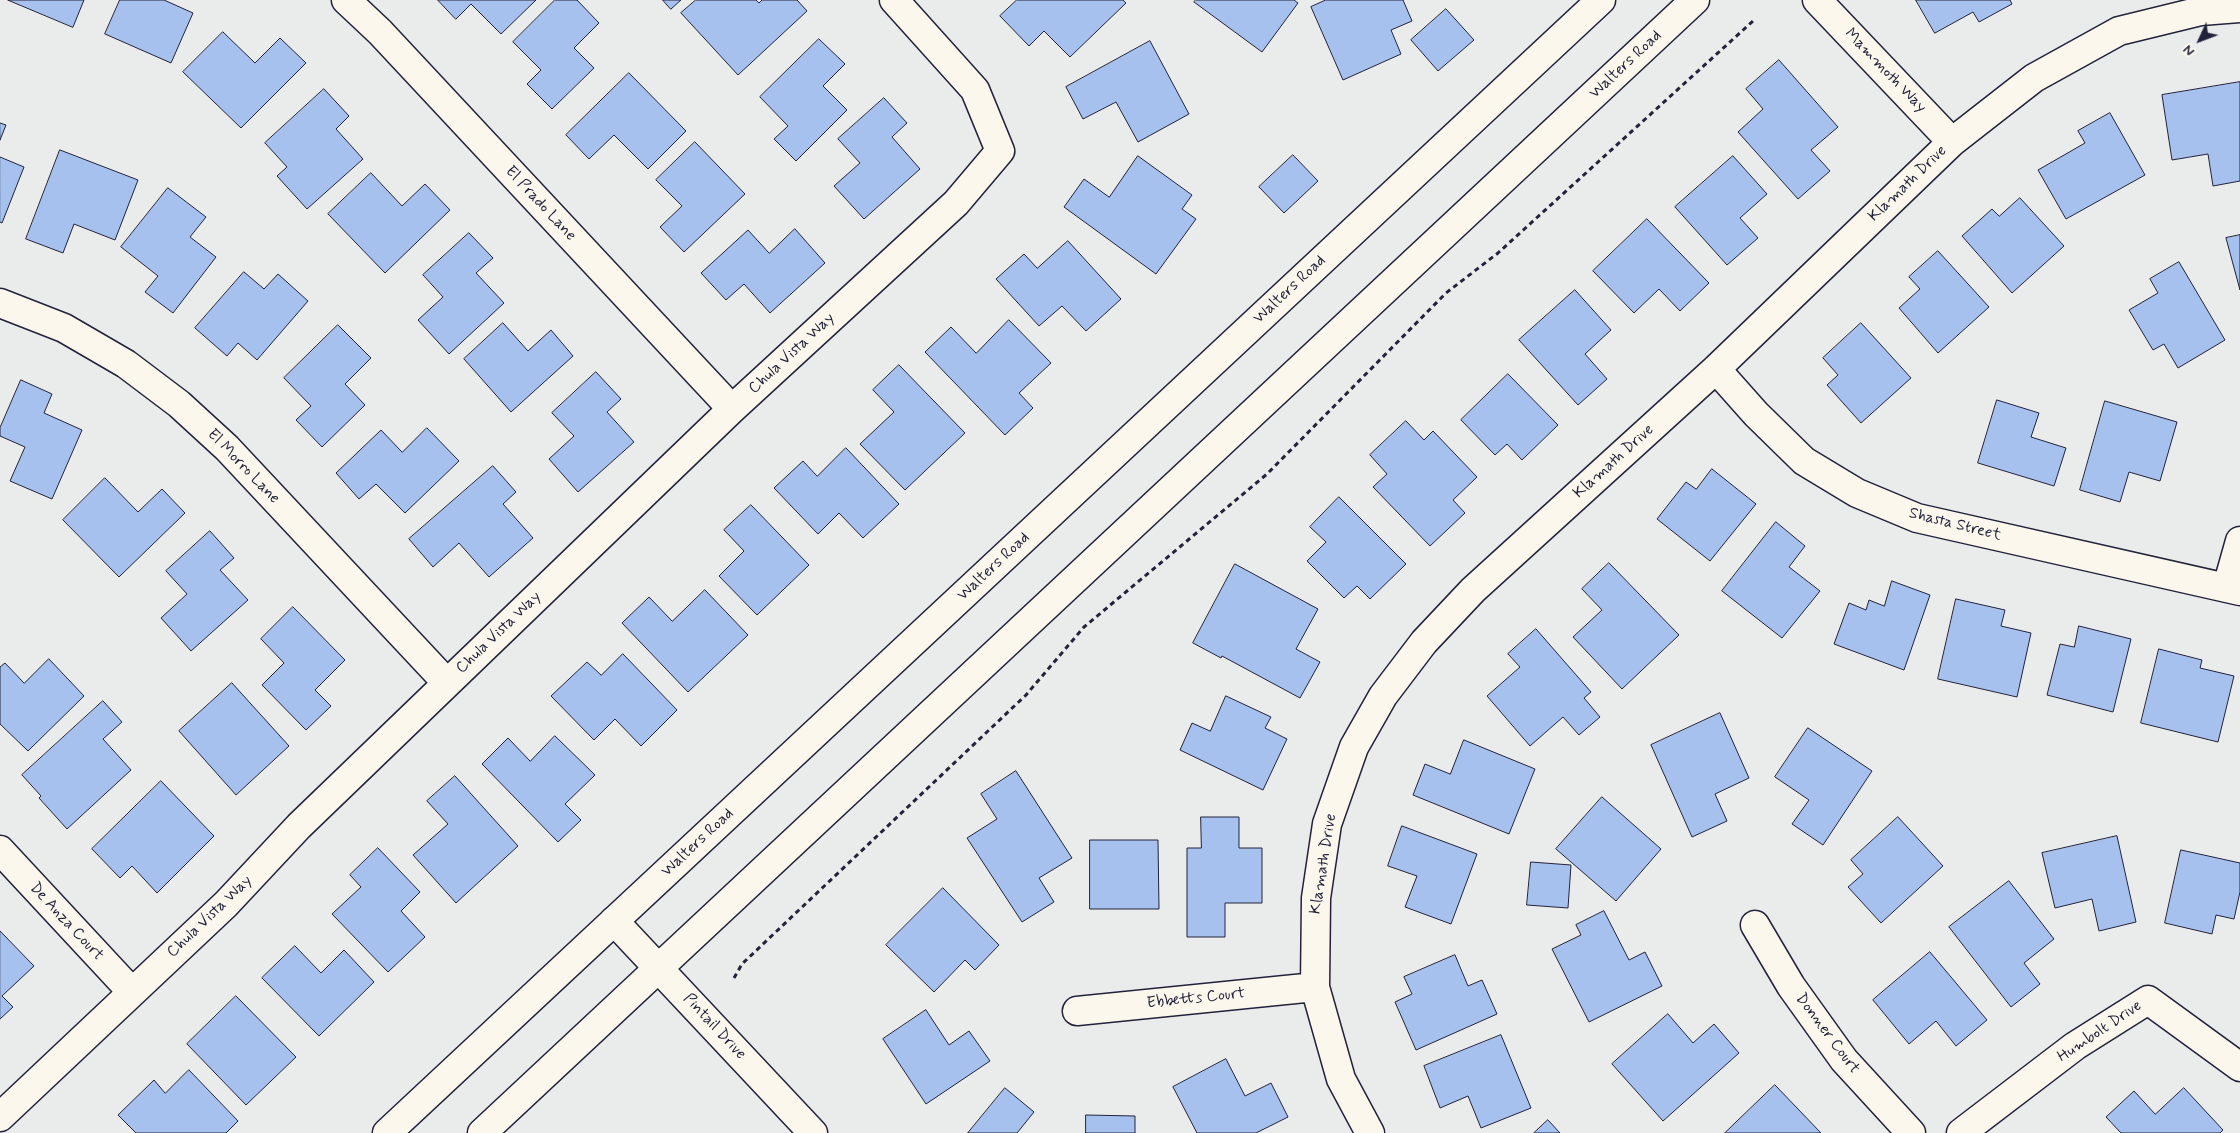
<!DOCTYPE html>
<html>
<head>
<meta charset="utf-8">
<style>
	body { margin:0 }
	#map { position:relative; width:2240px; height:1133px; overflow:hidden; background:#eaecec; font-family:Mynerve,sans-serif }
	canvas { display:block }
	.north { position:absolute; left:2175px; top:15px; width:50px; height:50px; -webkit-text-stroke:4px #fbf7ec; paint-order:stroke; rotate:227deg; font-size:14px; font-weight:700; line-height:20px; text-align:center; color:#22223b }
	.north::after { content:''; display:block; margin:auto; width:18px; height:22px; background:#22223b; clip-path:polygon(50% 0,100% 100%,50% 72%,0 100%) }
</style>
</head>
<body>
<div id="map">
<canvas width="2240" height="1133"></canvas>
<div class="north">N</div>
</div>
<script>
const ctx = document.querySelector('canvas').getContext('2d');
ctx.lineJoin = 'round';
function paint(path, color) { ctx.fillStyle = color; ctx.fill(path, 'evenodd'); }
function trace(path, color, width, dash) { ctx.strokeStyle = color; ctx.lineWidth = width; ctx.lineCap = dash ? 'butt' : 'round'; ctx.setLineDash(dash || []); ctx.stroke(path); }
function write(font, color, halo, rows, align = 'center') {
  ctx.font = font + ' Mynerve,sans-serif'; ctx.lineWidth = 4; ctx.setLineDash([]); ctx.textBaseline = 'middle'; ctx.strokeStyle = halo; ctx.fillStyle = color; for (const [text, x, y, turn = 0] of rows) {
    ctx.save(); ctx.translate(x, y); ctx.rotate((+turn || 0) * Math.PI / 180); ctx.textAlign = isNaN(turn) ? turn : align; if (halo) ctx.strokeText(text, 0, 0); ctx.fillText(text, 0, 0); ctx.restore();
  }
}
const building = new Path2D(`
	M8,0H84L73,27Z
	M120,0H164L193,13L171,63L105,34Z
	M438,0H536L501,34L471,4L456,19Z
	M555,0H577L599,23L574,48L594,68L552,109L527,84L541,70L513,42Z
	M663,0H681L671,9Z
	M696,0H756L759,3L762,0H797L807,11L738,75L681,13Z
	M1017,0H1123L1126,3L1070,57L1044,31L1029,46L1000,16Z
	M1196,0H1294L1298,3L1262,52L1194,2Z
	M1326,0H1403L1412,21L1391,30L1401,54L1343,80L1311,7Z
	M1916,0H2010L2012,4L1979,22L1973,12L1935,33Z
	M1446,9L1474,40L1438,71L1411,40Z
	M223,32L255,63L280,38L306,63L241,128L183,72Z
	M819,39L845,64L823,86L847,110L796,161L774,139L788,126L760,97Z
	M1150,41L1189,114L1138,142L1116,102L1083,119L1066,87Z
	M1779,60L1838,127L1811,150L1830,171L1798,199L1738,132L1763,109L1746,89Z
	M629,73L686,131L648,169L614,135L589,159L566,135Z
	M2240,82V181L2213,186L2208,154L2172,160L2162,95Z
	M324,89L349,116L336,129L363,159L307,209L277,176L287,167L265,143Z
	M884,98L907,123L892,137L920,169L864,219L834,186L860,163L838,139Z
	M2110,113L2145,175L2066,219L2038,170L2085,143L2078,131Z
	M0,123L6,125L0,140Z
	M695,142L745,194L684,252L660,227L682,206L656,180Z
	M60,150L138,180L115,240L74,224L63,253L26,239Z
	M1293,155L1318,181L1284,213L1259,187Z
	M1138,156L1192,195L1182,209L1196,219L1156,274L1064,207L1084,179L1109,197Z
	M1733,156L1767,194L1740,218L1758,238L1727,265L1675,207Z
	M0,157L24,167L2,223L0,222Z
	M371,173L402,206L425,184L450,210L385,273L328,214Z
	M168,188L206,217L190,237L216,257L173,313L145,292L158,276L121,247Z
	M2020,198L2064,246L2012,293L1962,236L1992,209L1999,216Z
	M1647,219L1709,283L1680,311L1659,289L1634,313L1593,271Z
	M795,229L825,263L770,313L744,284L726,300L701,273L748,230L769,253Z
	M469,233L493,258L476,273L504,303L449,354L418,320L443,297L423,275Z
	M2240,235V290L2226,238Z
	M1068,241L1121,299L1086,331L1062,306L1039,326L996,279L1024,254L1037,268Z
	M1938,251L1989,307L1938,353L1899,308L1920,289L1909,277Z
	M2179,262L2225,340L2178,368L2164,344L2153,350L2129,310L2158,293L2150,279Z
	M244,272L264,289L278,274L308,301L257,360L238,343L227,356L195,328Z
	M1575,290L1611,330L1585,354L1607,379L1578,405L1519,340Z
	M1009,320L1051,363L1019,393L1033,408L1005,435L925,352L951,327L976,353Z
	M503,323L528,351L551,330L573,356L511,412L464,359Z
	M1861,323L1911,378L1861,423L1827,385L1838,375L1823,358Z
	M338,325L371,358L345,384L365,405L322,447L296,420L311,406L284,378Z
	M899,365L965,433L905,490L860,444L894,412L873,390Z
	M596,372L621,399L607,412L634,442L578,492L549,459L574,436L552,413Z
	M1508,374L1558,425L1522,460L1507,444L1495,455L1461,420Z
	M21,380L52,394L44,413L82,430L52,499L10,481L25,447L0,436V428Z
	M1997,400L2039,413L2031,437L2066,448L2054,486L1978,463Z
	M2105,401L2177,422L2160,481L2129,472L2120,502L2080,490Z
	M1406,421L1424,440L1433,431L1477,477L1453,500L1465,513L1430,546L1373,487L1387,474L1370,455Z
	M427,428L459,461L405,513L376,484L359,499L336,473L381,430L402,452Z
	M846,448L899,504L863,538L839,513L818,534L774,488L803,461L817,476Z
	M493,466L516,492L503,504L533,538L489,577L459,543L433,567L409,539Z
	M1712,469L1756,504L1710,561L1657,519L1686,482L1696,489Z
	M105,478L138,512L162,489L185,513L119,577L63,520Z
	M1339,497L1406,564L1370,599L1357,586L1344,598L1307,561L1326,542L1310,527Z
	M751,505L809,565L757,615L719,576L744,551L724,530Z
	M1776,522L1805,546L1789,567L1820,591L1782,638L1722,591Z
	M210,531L234,558L220,570L248,600L191,651L161,618L187,594L166,571Z
	M1609,563L1679,635L1622,689L1573,637L1602,610L1582,589Z
	M1235,564L1318,609L1296,649L1320,662L1300,698L1222,656L1221,658L1193,643Z
	M1892,581L1930,595L1904,670L1834,644L1849,603L1866,610L1869,600L1884,606Z
	M705,590L748,635L688,692L622,623L649,597L672,621Z
	M1956,599L2005,610L2001,626L2031,633L2017,697L1938,679Z
	M293,607L345,660L315,690L331,706L306,730L262,685L284,663L261,639Z
	M2079,626L2131,639L2113,712L2047,695L2060,644L2074,647Z
	M1536,629L1591,692L1584,698L1600,717L1579,735L1563,717L1530,746L1487,696L1520,667L1508,654Z
	M2159,649L2202,660L2200,668L2234,676L2218,742L2141,723Z
	M623,654L677,710L641,746L615,719L594,740L551,696L587,662L601,675Z
	M49,659L84,696L28,751L0,724V667L5,663L24,683Z
	M232,683L289,746L236,795L179,731Z
	M1226,696L1271,717L1265,728L1287,739L1263,790L1180,750L1192,723L1210,731Z
	M103,701L122,722L103,739L131,770L67,829L39,798L41,796L22,775Z
	M1720,713L1749,778L1715,794L1727,821L1692,837L1651,745Z
	M1808,728L1872,771L1823,845L1792,824L1809,800L1775,777Z
	M555,736L595,775L565,804L581,820L558,842L482,764L508,738L530,761Z
	M1464,740L1535,769L1509,834L1413,795L1425,764L1450,774Z
	M1016,771L1072,858L1039,878L1054,902L1022,922L967,838L997,819L981,794Z
	M455,776L518,846L456,903L413,855L448,824L427,801Z
	M161,781L214,836L157,893L132,866L120,878L92,849Z
	M1602,797L1661,849L1616,901L1556,849Z
	M1201,817H1239V848H1262V903H1225V937H1187V848H1201Z
	M1898,817L1943,866L1881,923L1848,887L1863,874L1851,860Z
	M1402,826L1477,854L1451,924L1405,907L1417,876L1388,866Z
	M2117,836L2136,922L2099,931L2092,899L2055,908L2042,853Z
	M1090,840H1158L1159,909H1090Z
	M378,848L420,892L401,911L425,937L388,972L332,914L361,887L350,875Z
	M2181,850L2240,863V892L2234,919L2216,915L2212,934L2165,923Z
	M1531,862L1571,865L1568,908L1527,905Z
	M2009,881L2054,939L2024,963L2040,984L2011,1007L1949,927Z
	M943,888L999,945L975,970L965,960L934,992L886,945Z
	M1604,911L1629,960L1645,952L1662,986L1589,1022L1552,949L1581,935L1576,925Z
	M0,931L34,966L2,996L13,1007L0,1019Z
	M295,946L321,973L344,950L374,982L319,1036L262,978Z
	M1930,952L1987,1020L1956,1046L1936,1021L1909,1044L1873,1000Z
	M1455,955L1468,986L1482,980L1497,1014L1416,1050L1395,1002L1412,994L1404,977Z
	M236,996L296,1057L246,1105L187,1044Z
	M926,1010L949,1045L969,1031L990,1061L926,1104L883,1039Z
	M1668,1014L1693,1043L1714,1024L1739,1053L1663,1121L1612,1064Z
	M1501,1035L1531,1108L1481,1128L1468,1096L1440,1108L1424,1066Z
	M1226,1059L1245,1096L1271,1083L1288,1117L1256,1133H1197L1173,1087Z
	M189,1070L238,1121L226,1133H136L118,1115L154,1080L165,1093Z
	M1775,1085L1821,1133H1725Z
	M1005,1088L1034,1112L1017,1133H968Z
	M2184,1088L2223,1130L2220,1133H2121L2106,1117L2134,1091L2155,1114Z
	M1086,1115L1135,1116V1133H1086Z
	M1548,1120L1560,1133H1534Z`);
const path = new Path2D(`
	M734,978L742,964L1026,695L1084,627L1267,474L1446,293L1498,253L1753,21`);
const street = new Path2D(`
	M346,0L380,32L732,409
	M1817,0L1952,142
	M0,303L64,328L126,364L179,404L227,448L447,683
	M1716,369L1756,414L1804,461L1857,493L1917,518L2240,591
	M2227,587L2240,541
	M0,850L132,992
	M1755,925L1791,986L1844,1060L1911,1133
	M1077,1011L1315,987
	M0,1117L226,904L299,826L732,409L956,203L1000,151L975,90L894,0
	M1370,1133L1341,1079L1315,987L1316,898L1327,824L1354,747L1383,696L1424,642L1473,590L1716,369L1952,142L2034,78L2119,31L2201,11L2240,8
	M1961,1133L2075,1046L2148,1000L2240,1067`);
const secondary = new Path2D(`
	M614,921L813,1133`);
const primary = new Path2D(`
	M387,1133L1601,0
	M482,1133L1695,0`);
const streetNames = [
	["Walters Road",1626,65,-43],
	["Mammoth Way",1885,71,46],
	["Klamath Drive",1908,184,-44],
	["El Prado Lane",540,204,47],
	["Walters Road",1290,290,-43],
	["Chula Vista Way",792,354,-43],
	["Klamath Drive",1614,462,-42],
	["El Morro Lane",243,467,46],
	["Shasta Street",1955,525,14],
	["Walters Road",994,567,-43],
	["Chula Vista Way",499,633,-44],
	["Walters Road",698,843,-43],
	["Klamath Drive",1324,864,-81],
	["Chula Vista Way",210,917,-44],
	["De Anza Court",66,922,47],
	["Ebbetts Court",1196,999,-6],
	["Pintail Drive",714,1027,47],
	["Humbolt Drive",2100,1032,-34],
	["Donner Court",1827,1034,53]
];
paint(building, '#a6c1ed');
trace(building, '#22223b', 1);
trace(street, '#22223b', 31);
trace(secondary, '#22223b', 31);
trace(primary, '#22223b', 31);
trace(path, '#22223b', 3, [5, 4]);
trace(street, '#fbf7ec', 28);
trace(secondary, '#fbf7ec', 28);
trace(primary, '#fbf7ec', 28);
write('16px', '#22223b', '#fbf7ec', streetNames);
</script>
</body>
</html>
